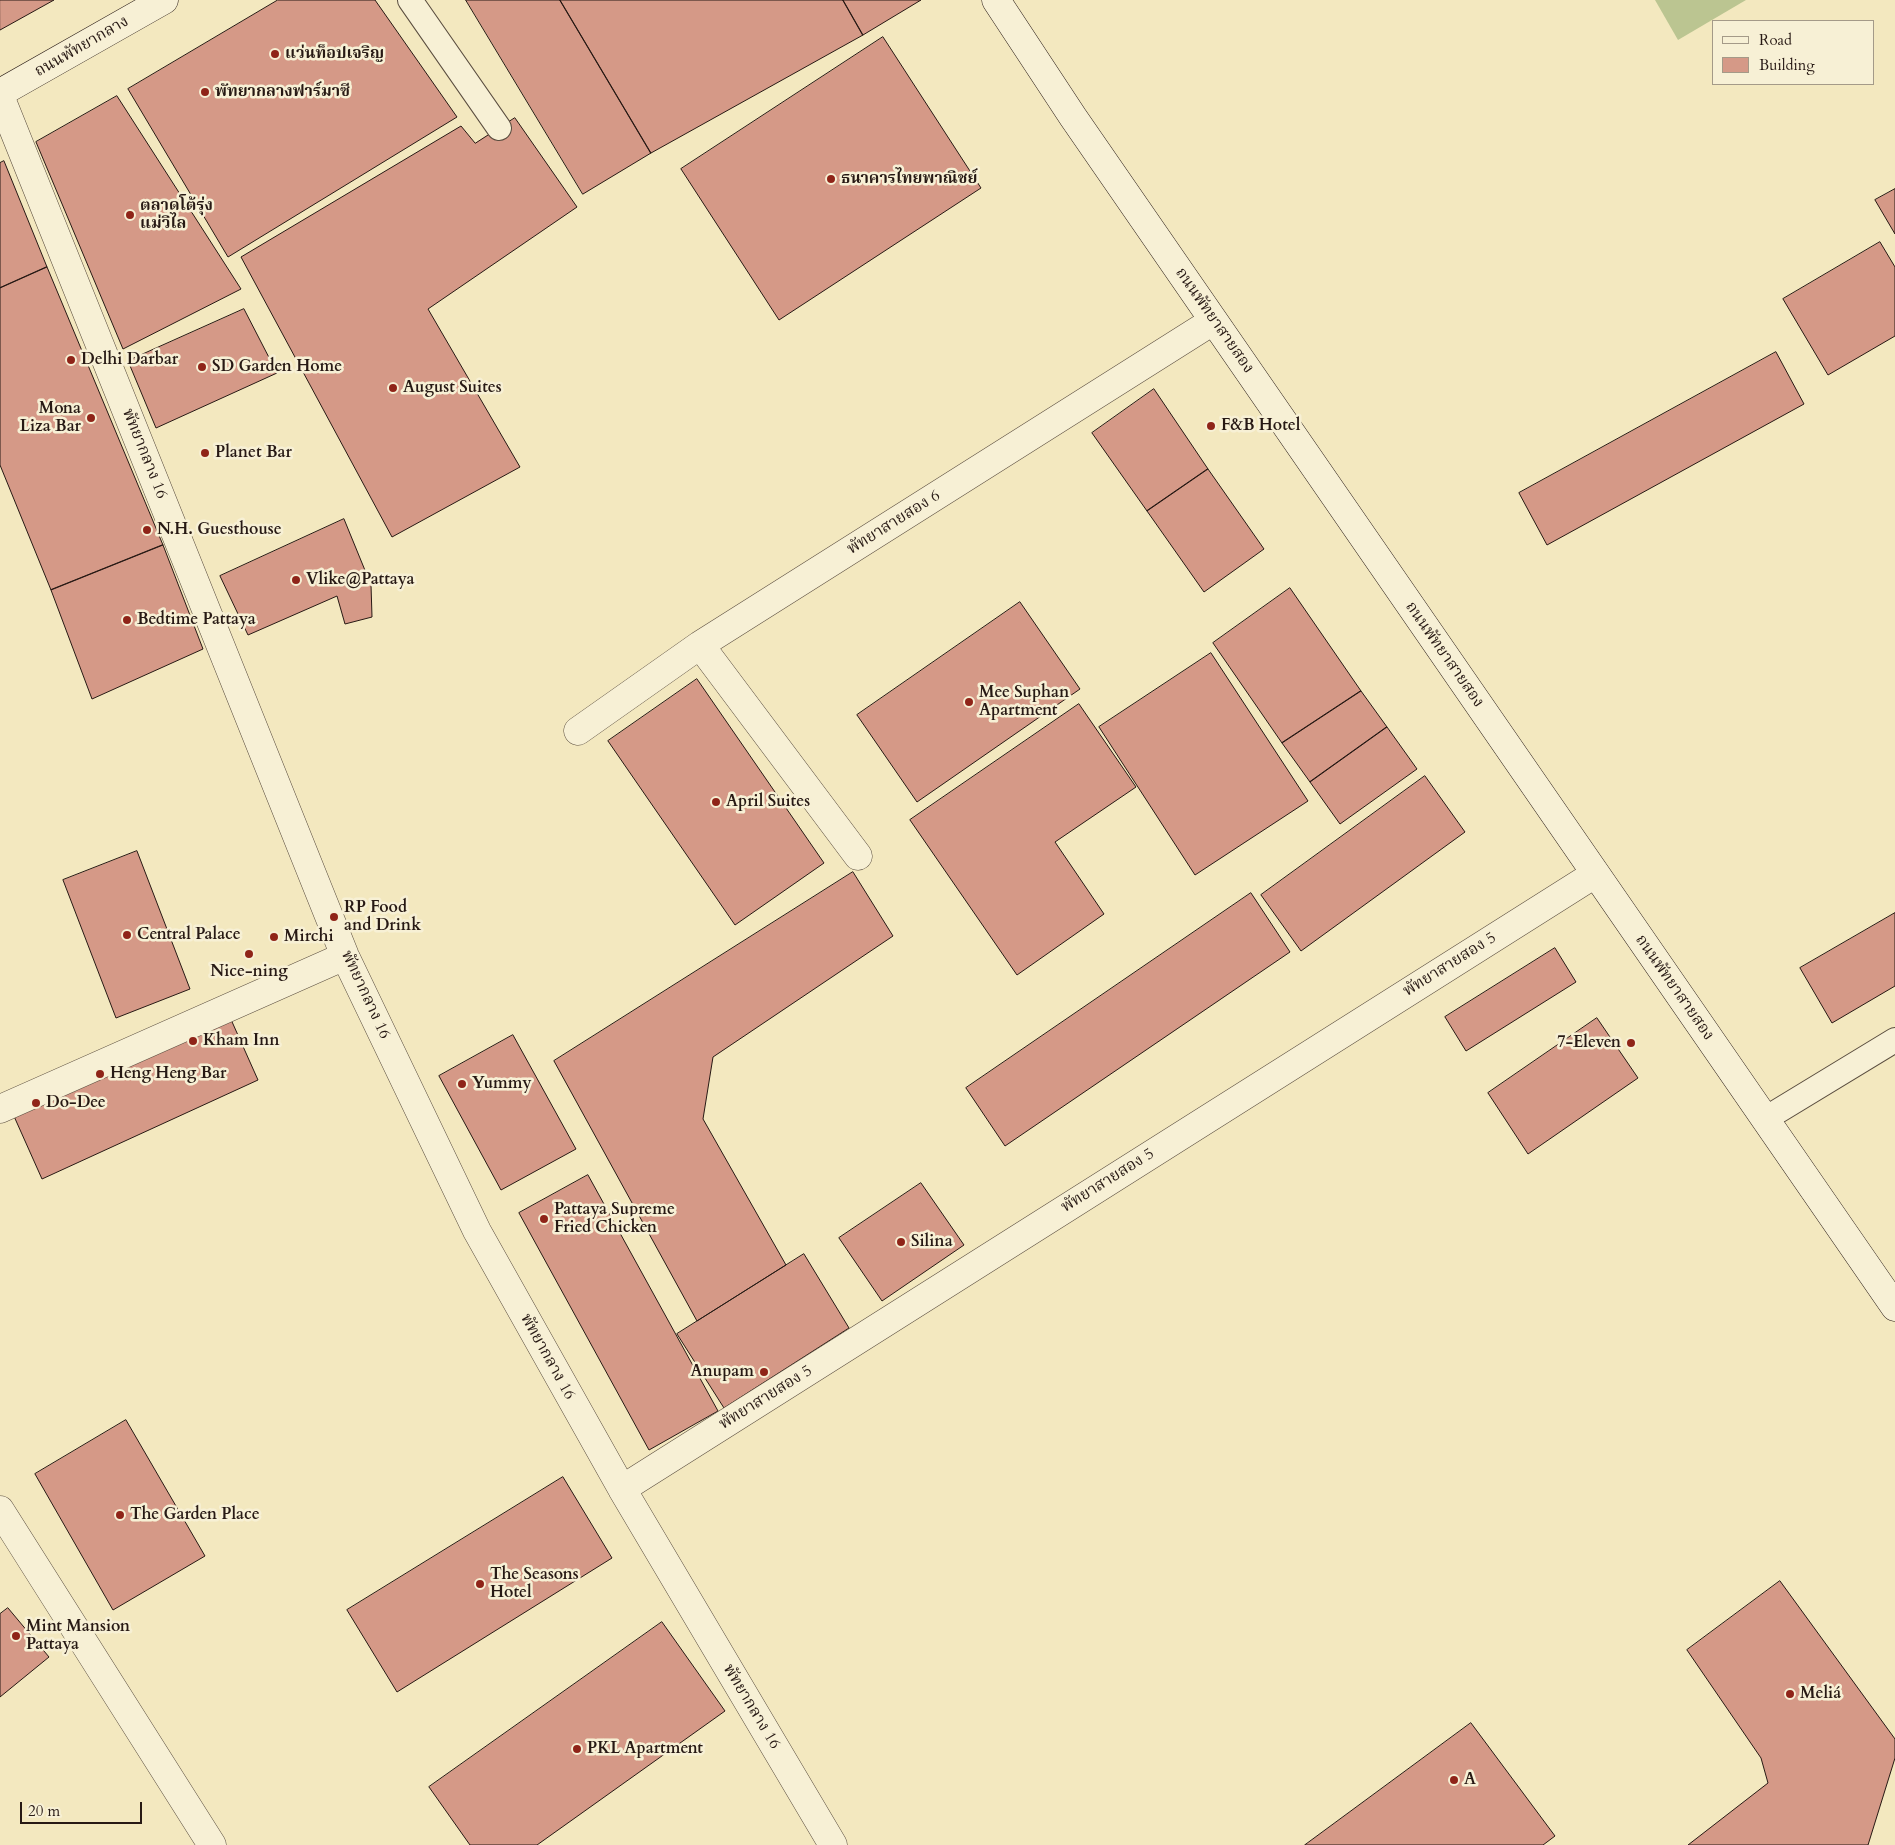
<!DOCTYPE html>
<html>
<head>
<meta charset="utf-8">
<style>
	body { margin:0 }
	#map { position:relative; width:1895px; height:1845px; overflow:hidden; background:#f3e8bf; font-family:Cardo,serif }
	canvas { display:block }
	.legend { position:absolute; left:1712px; top:20px; width:162px; height:65px; box-sizing:border-box; background:#f7f0d5; border:1px solid #a49a88; margin:0; padding:6px 9px; list-style:none; font-size:15px; color:#271914 }
	.legend li { display:flex; align-items:center; gap:10px; height:25px }
	.legend b { width:25px; border:1px solid #a49a88 }
	.scale { position:absolute; left:20px; top:1802px; width:122px; height:22px; box-sizing:border-box; border:2px solid #271914; border-top:0; padding-left:6px; font-size:15px; line-height:18px; white-space:nowrap; color:#271914; -webkit-text-stroke:4px #f7f0d5; paint-order:stroke }
</style>
</head>
<body>
<div id="map">
<canvas width="1895" height="1845"></canvas>
<ul class="legend">
<li><b style="height:6px;background:#f7f0d5"></b>Road</li>
<li><b style="height:14px;background:#d59987"></b>Building</li>
</ul>
<div class="scale">20 m</div>
</div>
<script>
const ctx = document.querySelector('canvas').getContext('2d');
ctx.lineJoin = 'round';
function paint(path, color) { ctx.fillStyle = color; ctx.fill(path, 'evenodd'); }
function trace(path, color, width, dash) { ctx.strokeStyle = color; ctx.lineWidth = width; ctx.lineCap = dash ? 'butt' : 'round'; ctx.setLineDash(dash || []); ctx.stroke(path); }
function write(font, color, halo, rows, align = 'center') {
  ctx.font = font + ' Cardo,"Noto Serif Thai",serif'; ctx.lineWidth = 5; ctx.setLineDash([]); ctx.textBaseline = 'middle'; ctx.strokeStyle = halo; ctx.fillStyle = color; for (const [text, x, y, turn = 0] of rows) {
    ctx.save(); ctx.translate(x, y); ctx.rotate((+turn || 0) * Math.PI / 180); ctx.textAlign = isNaN(turn) ? turn : align; if (halo) ctx.strokeText(text, 0, 0); ctx.fillText(text, 0, 0); ctx.restore();
  }
}
const green = new Path2D(`
	M1655,0H1746L1678,40Z`);
const building = new Path2D(`
	M0,0H54L0,30Z
	M278,0H375L457,117L228,257L128,89Z
	M466,0H560L651,153L583,194Z
	M560,0H843L863,35L651,153Z
	M843,0H921L863,35Z
	M883,37L981,188L779,320L681,169Z
	M117,96L241,289L123,349L36,142Z
	M515,118L577,207L428,309L520,467L392,537L241,257L461,126L475,143Z
	M4,161L47,267L0,288V163Z
	M1895,189V234L1875,200Z
	M1880,242L1895,267V336L1828,375L1783,299Z
	M47,267L163,545L51,590L0,465V288Z
	M244,309L277,373L156,428L128,361Z
	M1776,352L1804,404L1547,545L1519,493Z
	M1154,389L1208,469L1147,511L1092,433Z
	M1208,469L1264,549L1204,592L1147,511Z
	M344,519L371,585L372,617L345,624L337,596L248,635L220,576Z
	M163,545L203,649L92,699L51,590Z
	M1290,588L1361,691L1282,743L1213,643Z
	M1020,602L1080,689L917,802L857,715Z
	M1211,653L1308,801L1195,875L1099,727Z
	M697,679L824,863L735,925L608,741Z
	M1361,691L1387,727L1310,782L1282,743Z
	M1079,704L1136,787L1055,842L1104,914L1017,975L910,820Z
	M1387,727L1417,769L1340,824L1310,782Z
	M1425,776L1465,832L1301,951L1261,895Z
	M137,851L190,989L116,1018L63,880Z
	M853,872L893,936L713,1057L703,1119L786,1265L697,1321L554,1061Z
	M1251,893L1290,952L1005,1146L966,1088Z
	M1895,913V986L1832,1023L1800,968Z
	M1555,948L1576,982L1466,1051L1445,1017Z
	M229,1015L258,1080L42,1179L13,1114Z
	M1597,1018L1638,1078L1528,1154L1488,1093Z
	M513,1035L576,1149L501,1190L439,1076Z
	M588,1175L718,1411L649,1450L519,1213Z
	M921,1183L964,1245L882,1301L839,1238Z
	M804,1254L849,1328L724,1408L677,1334Z
	M126,1420L205,1556L113,1610L35,1474Z
	M563,1477L612,1558L397,1692L347,1610Z
	M1780,1581L1895,1739V1758L1868,1845H1688L1768,1783L1761,1758L1687,1650Z
	M8,1608L49,1657L0,1697V1614Z
	M662,1622L725,1711L537,1845H470L429,1787Z
	M1471,1723L1555,1836L1543,1845H1305Z`);
const service = new Path2D(`
	M410,0L499,128
	M1765,1119L1895,1040`);
const minor = new Path2D(`
	M0,96L345,956L477,1231L622,1489L833,1845
	M700,645L858,856
	M578,731L700,645L1213,321
	M0,1109L345,956
	M622,1489L1595,874
	M0,1510L212,1845`);
const secondary = new Path2D(`
	M996,0L1073,117L1895,1307
	M0,93L164,0`);
const markers = [
	[275,54,5,"#8f2418"],
	[205,92,5,"#8f2418"],
	[831,179,5,"#8f2418"],
	[130,215,5,"#8f2418"],
	[71,360,5,"#8f2418"],
	[202,367,5,"#8f2418"],
	[393,388,5,"#8f2418"],
	[91,418,5,"#8f2418"],
	[1211,426,5,"#8f2418"],
	[205,453,5,"#8f2418"],
	[147,530,5,"#8f2418"],
	[296,580,5,"#8f2418"],
	[127,620,5,"#8f2418"],
	[969,702,5,"#8f2418"],
	[716,802,5,"#8f2418"],
	[334,917,5,"#8f2418"],
	[127,935,5,"#8f2418"],
	[274,937,5,"#8f2418"],
	[249,954,5,"#8f2418"],
	[193,1041,5,"#8f2418"],
	[1631,1043,5,"#8f2418"],
	[100,1074,5,"#8f2418"],
	[462,1084,5,"#8f2418"],
	[36,1103,5,"#8f2418"],
	[544,1219,5,"#8f2418"],
	[901,1242,5,"#8f2418"],
	[764,1372,5,"#8f2418"],
	[120,1515,5,"#8f2418"],
	[480,1584,5,"#8f2418"],
	[16,1636,5,"#8f2418"],
	[1790,1694,5,"#8f2418"],
	[577,1749,5,"#8f2418"],
	[1454,1780,5,"#8f2418"]
];
const streetNames = [
	["ถนนพัทยากลาง",82,47,-30],
	["ถนนพัทยาสายสอง",1214,321,55],
	["พัทยากลาง 16",144,454,68],
	["พัทยาสายสอง 6",894,523,-32],
	["ถนนพัทยาสายสอง",1444,655,55],
	["พัทยาสายสอง 5",1450,965,-32],
	["ถนนพัทยาสายสอง",1674,988,55],
	["พัทยากลาง 16",365,995,65],
	["พัทยาสายสอง 5",1108,1181,-32],
	["พัทยากลาง 16",547,1357,61],
	["พัทยาสายสอง 5",766,1398,-32],
	["พัทยากลาง 16",751,1707,59]
];
const poiNames = [
	["แว่นท็อปเจริญ",285,54],
	["พัทยากลางฟาร์มาซี",215,92],
	["ธนาคารไทยพาณิชย์",841,179],
	["ตลาดโต้รุ่ง",140,206],
	["แม่วิไล",140,224],
	["Delhi Darbar",81,360],
	["SD Garden Home",212,367],
	["August Suites",403,388],
	["Mona",81,409,"right"],
	["Liza Bar",81,427,"right"],
	["F&B Hotel",1221,426],
	["Planet Bar",215,453],
	["N.H. Guesthouse",157,530],
	["Vlike@Pattaya",306,580],
	["Bedtime Pattaya",137,620],
	["Mee Suphan",979,693],
	["Apartment",979,711],
	["April Suites",726,802],
	["RP Food",344,908],
	["and Drink",344,926],
	["Central Palace",137,935],
	["Mirchi",284,937],
	["Nice-ning",249,972,"center"],
	["Kham Inn",203,1041],
	["7-Eleven",1621,1043,"right"],
	["Heng Heng Bar",110,1074],
	["Yummy",472,1084],
	["Do-Dee",46,1103],
	["Pattaya Supreme",554,1210],
	["Fried Chicken",554,1228],
	["Silina",911,1242],
	["Anupam",754,1372,"right"],
	["The Garden Place",130,1515],
	["The Seasons",490,1575],
	["Hotel",490,1593],
	["Mint Mansion",26,1627],
	["Pattaya",26,1645],
	["Meliá",1800,1694],
	["PKL Apartment",587,1749],
	["A",1464,1780]
];
paint(green, '#bbc591');
paint(building, '#d59987');
trace(building, '#271914', 1);
trace(service, '#5a4d3f', 26);
trace(minor, '#5a4d3f', 29);
trace(secondary, '#271914', 29);
trace(service, '#f7f0d5', 24);
trace(minor, '#f7f0d5', 28);
trace(secondary, '#f7f0d5', 28);
for (const [x, y, r, color] of markers) { const dot = new Path2D(); dot.arc(x, y, r, 0, 2 * Math.PI); ctx.fillStyle = color; ctx.fill(dot); trace(dot, '#f7f0d5', 2); }
write('16px', '#271914', '#f7f0d5', streetNames);
write('bold 16px', '#271914', '#f7f0d5', poiNames, 'left');
</script>
</body>
</html>
